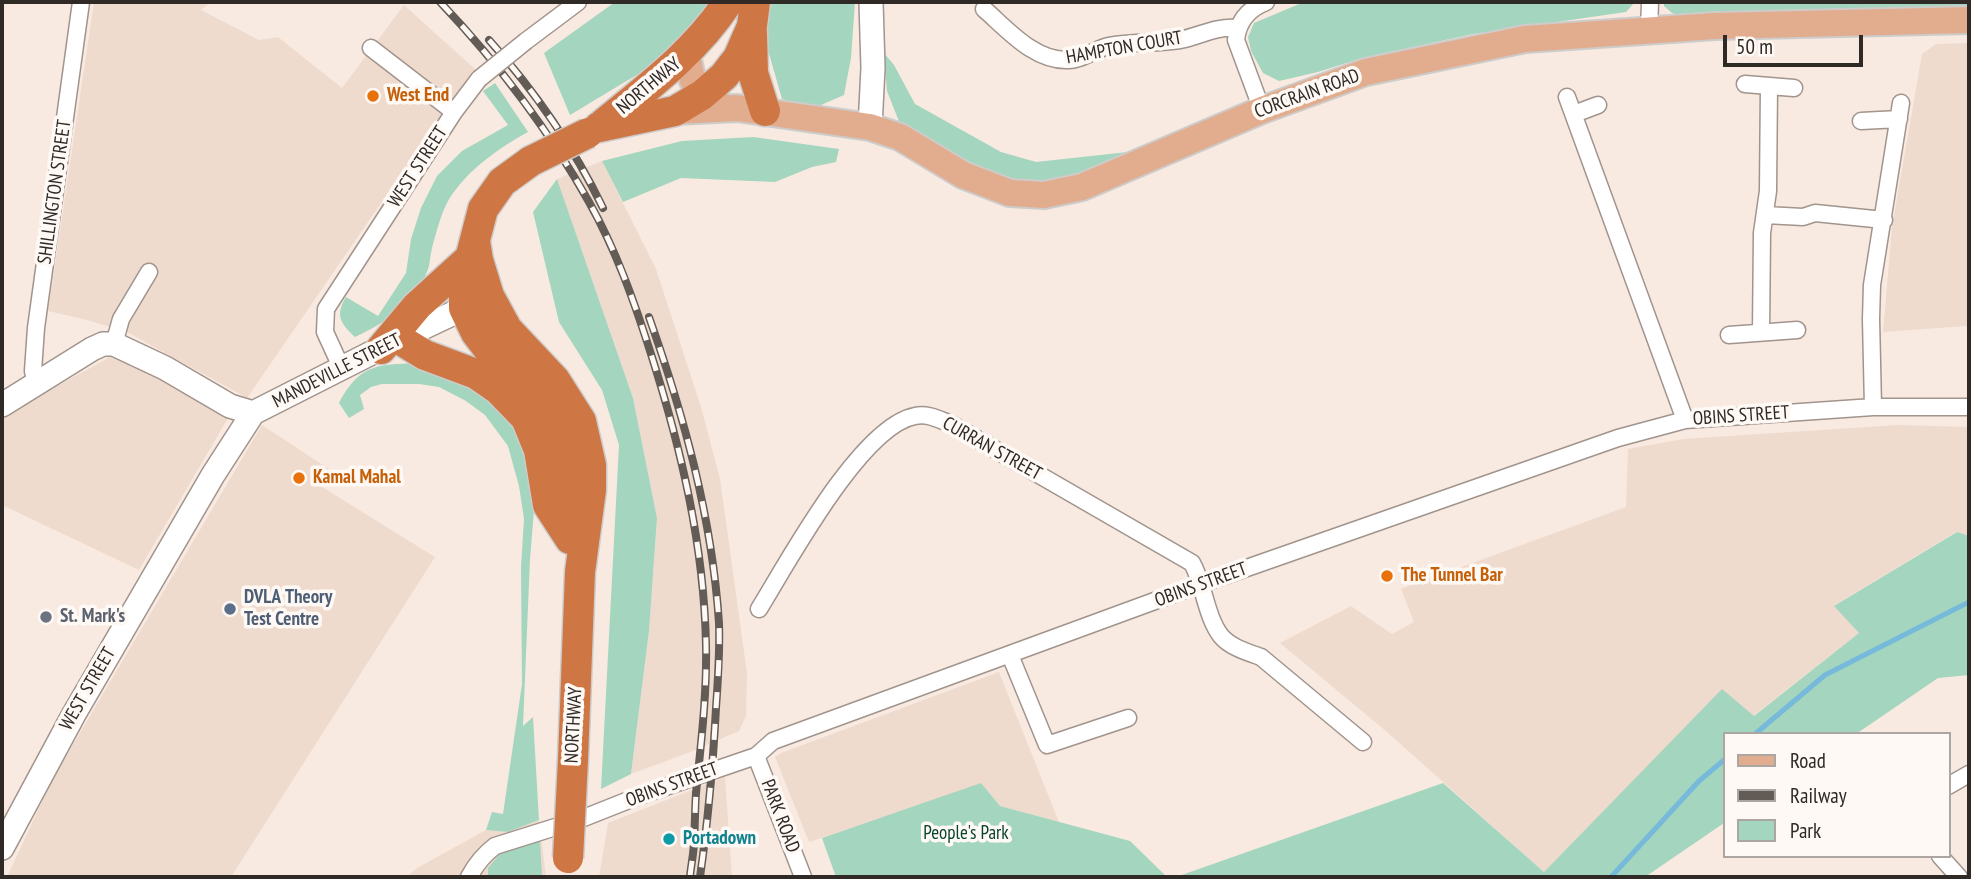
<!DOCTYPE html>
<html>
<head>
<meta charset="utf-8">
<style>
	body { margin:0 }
	#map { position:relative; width:1971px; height:879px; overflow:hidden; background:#f8eae1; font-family:"PT Sans Narrow",sans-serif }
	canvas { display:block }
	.frame { position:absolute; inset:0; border:4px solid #2f2a26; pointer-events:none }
	.legend { position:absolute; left:1723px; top:732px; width:228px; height:126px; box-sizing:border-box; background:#fff9f6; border:2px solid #aca6a3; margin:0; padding:9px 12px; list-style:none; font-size:21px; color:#2f2a26 }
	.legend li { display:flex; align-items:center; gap:14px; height:35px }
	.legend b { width:35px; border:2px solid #aca6a3 }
	.scale { position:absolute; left:1723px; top:35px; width:140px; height:32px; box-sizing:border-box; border:4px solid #2f2a26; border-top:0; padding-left:9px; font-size:21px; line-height:24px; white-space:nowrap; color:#2f2a26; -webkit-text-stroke:5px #fff9f6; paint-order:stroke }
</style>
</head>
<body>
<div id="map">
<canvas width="1971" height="879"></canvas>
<div class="frame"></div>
<ul class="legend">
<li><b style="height:9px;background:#e2ad8f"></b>Road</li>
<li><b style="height:9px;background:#635c56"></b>Railway</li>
<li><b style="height:19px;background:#a4d5be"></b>Park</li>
</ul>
<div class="scale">50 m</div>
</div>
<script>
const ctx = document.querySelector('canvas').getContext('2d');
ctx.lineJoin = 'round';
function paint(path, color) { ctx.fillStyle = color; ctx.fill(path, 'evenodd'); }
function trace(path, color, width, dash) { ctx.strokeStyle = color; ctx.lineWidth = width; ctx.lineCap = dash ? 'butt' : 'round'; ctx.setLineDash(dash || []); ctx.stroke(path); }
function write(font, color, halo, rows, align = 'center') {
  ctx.font = font + ' "PT Sans Narrow",sans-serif'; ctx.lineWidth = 7; ctx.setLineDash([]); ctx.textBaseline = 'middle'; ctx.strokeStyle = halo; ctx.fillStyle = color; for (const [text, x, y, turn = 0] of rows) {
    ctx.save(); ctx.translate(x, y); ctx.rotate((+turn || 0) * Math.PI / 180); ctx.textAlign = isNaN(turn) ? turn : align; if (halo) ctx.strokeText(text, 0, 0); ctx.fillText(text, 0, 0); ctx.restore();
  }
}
const built = new Path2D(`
	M94,2H211L201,10L259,40L278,37L342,88L404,5L476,70L443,113L247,398L127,332L87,320L48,311Z
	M1969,43V361L1967,326L1883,332L1892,227L1922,54L1936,44Z
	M602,161L656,269L701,407L720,479L747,673L746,716L739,731L688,753L631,774L649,631L657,518L633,398L557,179Z
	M121,351L231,413L139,570L2,505V416Z
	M262,425L329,469L322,487L435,557L231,877H7L52,780Z
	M1898,425L1969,427V536L1956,532L1835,605L1859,633L1753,716L1722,690L1544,872L1387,732L1280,643L1351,606L1392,634L1414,622L1401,589L1626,507L1628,449L1683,439Z
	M999,672L1059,822L1000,806L981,784L809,842L775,757L781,753Z
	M725,777L732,877H599L608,823Z
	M539,820L546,877H406L417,868L486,830L508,832Z`);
const green = new Path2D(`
	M615,2H713L663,59L570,115L544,53Z
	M766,2H855L851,58L844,95L814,108L782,99L762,29Z
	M1304,2H1635L1626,12L1473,34L1362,58L1318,72L1279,81L1263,73L1251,51L1248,37L1254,23Z
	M1664,2H1969V8L1681,16L1672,13L1664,6Z
	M884,53L894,65L915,104L1001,152L1036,162L1137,151L1047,189L1001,183L900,124L887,91Z
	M495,83L528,132C499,148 473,166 453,193C442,208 437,230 432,248C430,256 430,267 426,274C414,305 383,324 355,337C340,323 335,315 346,297L378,316L406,273L411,239L421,208L437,176L462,151L508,125L483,91Z
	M753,137L839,149L836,162L812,167L775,182L681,178L623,202L602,161L682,141Z
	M557,179L633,398L657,518L649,631L631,774L601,789L619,445L602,390L559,322L533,212Z
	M421,363L512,409L536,486L530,559L523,726L533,717L539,820L508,832L486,830L492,812L503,814L522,684L521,567L524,519L519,486L508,446L485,415L466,401L439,387L419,384H382L371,387L360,395L364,409L349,418L339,403C361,362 379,365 421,363Z
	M1957,532L1969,536V675L1938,678L1856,734H1724V823L1645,877H1176L1443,783L1544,872L1722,689L1754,716L1859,633L1834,606Z
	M981,783L1000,806L1130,841L1167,877H836L822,838Z
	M540,841L542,877H492L488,875V868L504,849Z`);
const stream = new Path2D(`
	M1755,734L1825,675L1969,602
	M1611,877L1699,781L1724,760`);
const street = new Path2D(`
	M984,9C1008,30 1035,62 1069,60C1081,60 1093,51 1105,47C1129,41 1155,44 1180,40C1200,36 1216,26 1237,28
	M1649,31L1650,2
	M526,41L578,2
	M371,48L454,112
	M1745,84L1794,88
	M1567,97L1685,420
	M1262,110L1236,40C1238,21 1248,9 1266,2
	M1574,114L1598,105
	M1861,121L1899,119
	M1765,215L1803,217L1815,213L1884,220
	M1761,332L1762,233L1768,191L1769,86
	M1729,335L1797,330
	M114,344L121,319L149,272
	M342,369L325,332L326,309L454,112L479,79
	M36,383L33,371L36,328L81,2
	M1873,407L1871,319L1872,285L1901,103
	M759,609C788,562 861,426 915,416C928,413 940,420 951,424L1192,563C1204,584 1206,617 1221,636C1230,647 1247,652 1261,657L1363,742
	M1010,655L1047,745L1128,718
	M756,756L803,877
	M1948,786L1969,774
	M1940,856L1959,877
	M469,877C476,864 483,855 495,846L581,819L639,796L756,756L773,741L1201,584L1618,438L1685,420L1873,407H1969`);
const secondary = new Path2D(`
	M870,127L873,68L871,2
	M2,405L92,349L103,344H114L165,368L230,406L253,413L399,339L477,302
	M2,848L74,714L213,475L253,413`);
const primary = new Path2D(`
	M687,54C692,83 692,89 719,104
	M675,111L737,108L870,127L900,137L963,175L1010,193L1044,195L1082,187L1262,110L1366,72L1525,39L1715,26L1969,20`);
const highway = new Path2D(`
	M752,33L753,73L765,111
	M603,124C648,87 696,51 728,2
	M599,127L675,111L702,95L724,76L738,58L752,26L755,2
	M531,161L502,182L483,209L464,282V308L476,333L492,354L518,380L552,428L565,467L574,537
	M475,241L478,260L489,296L507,329L555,380L581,421L591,465V490L580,572L573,760
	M399,339L425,355L476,374L499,390L526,418L539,450L548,505L570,539
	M381,349L417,306L470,258`);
const rail = new Path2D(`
	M440,2C497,62 548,129 589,202C616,250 634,301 651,354C681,448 704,545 706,645C707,695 701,743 696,793C695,808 695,825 694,840C694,853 691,865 690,877
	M489,40C534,90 574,148 603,208
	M649,317C684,416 712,517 719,623C720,651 718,680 716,708C713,764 708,821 700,877`);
const streetBridge = new Path2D(`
	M479,79L526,41`);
const highwayBridge = new Path2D(`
	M531,161L588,133
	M568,858L573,760`);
const markers = [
	[373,96,7,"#e8710a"],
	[299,478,7,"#e8710a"],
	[1387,576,7,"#e8710a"],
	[230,609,7,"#5c6f8a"],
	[46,617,7,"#6b7280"],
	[669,839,7,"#0f9aa8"]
];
const streetNames = [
	["HAMPTON COURT",1124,48,-10],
	["NORTHWAY",649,86,-40],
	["CORCRAIN ROAD",1307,94,-20],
	["WEST STREET",418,167,-57],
	["SHILLINGTON STREET",55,192,-82],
	["MANDEVILLE STREET",337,371,-27],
	["OBINS STREET",1741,416,-4],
	["CURRAN STREET",992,449,29],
	["OBINS STREET",1201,585,-20],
	["WEST STREET",88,689,-60],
	["NORTHWAY",574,725,-87],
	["OBINS STREET",672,785,-20],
	["PARK ROAD",780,816,69]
];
const foodNames = [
	["West End",387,96],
	["Kamal Mahal",313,478],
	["The Tunnel Bar",1401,576]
];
const serviceNames = [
	["DVLA Theory",244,598],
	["Test Centre",244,620]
];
const worshipNames = [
	["St. Mark's",60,617]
];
const parkNames = [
	["People's Park",966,834]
];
const cultureNames = [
	["Portadown",683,839]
];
paint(built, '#efdbce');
paint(green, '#a4d5be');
trace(stream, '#76b9da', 5);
trace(street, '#a1948c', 19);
trace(secondary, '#a1948c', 26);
trace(primary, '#cdcccb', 30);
trace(highway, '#cdcccb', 33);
trace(street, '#fff', 16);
trace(secondary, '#fff', 23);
trace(primary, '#e2ad8f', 26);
trace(highway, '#cf7645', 30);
trace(rail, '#635c56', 8);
trace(rail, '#fff9f6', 5, [16]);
trace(streetBridge, '#a1948c', 19, []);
trace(highwayBridge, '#cdcccb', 33, []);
trace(streetBridge, '#fff', 16);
trace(highwayBridge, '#cf7645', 30);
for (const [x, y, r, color] of markers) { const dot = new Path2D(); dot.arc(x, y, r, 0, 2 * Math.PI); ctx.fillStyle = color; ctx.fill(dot); trace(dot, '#fff9f6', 2.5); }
write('19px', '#2f2a26', '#fff9f6', streetNames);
write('bold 19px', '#c56008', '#fff9f6', foodNames, 'left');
write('bold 19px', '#4e5e75', '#fff9f6', serviceNames, 'left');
write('bold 19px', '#5b616d', '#fff9f6', worshipNames, 'left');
write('19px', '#09432f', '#fff9f6', parkNames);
write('bold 19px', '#0d838f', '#fff9f6', cultureNames, 'left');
</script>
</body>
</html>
